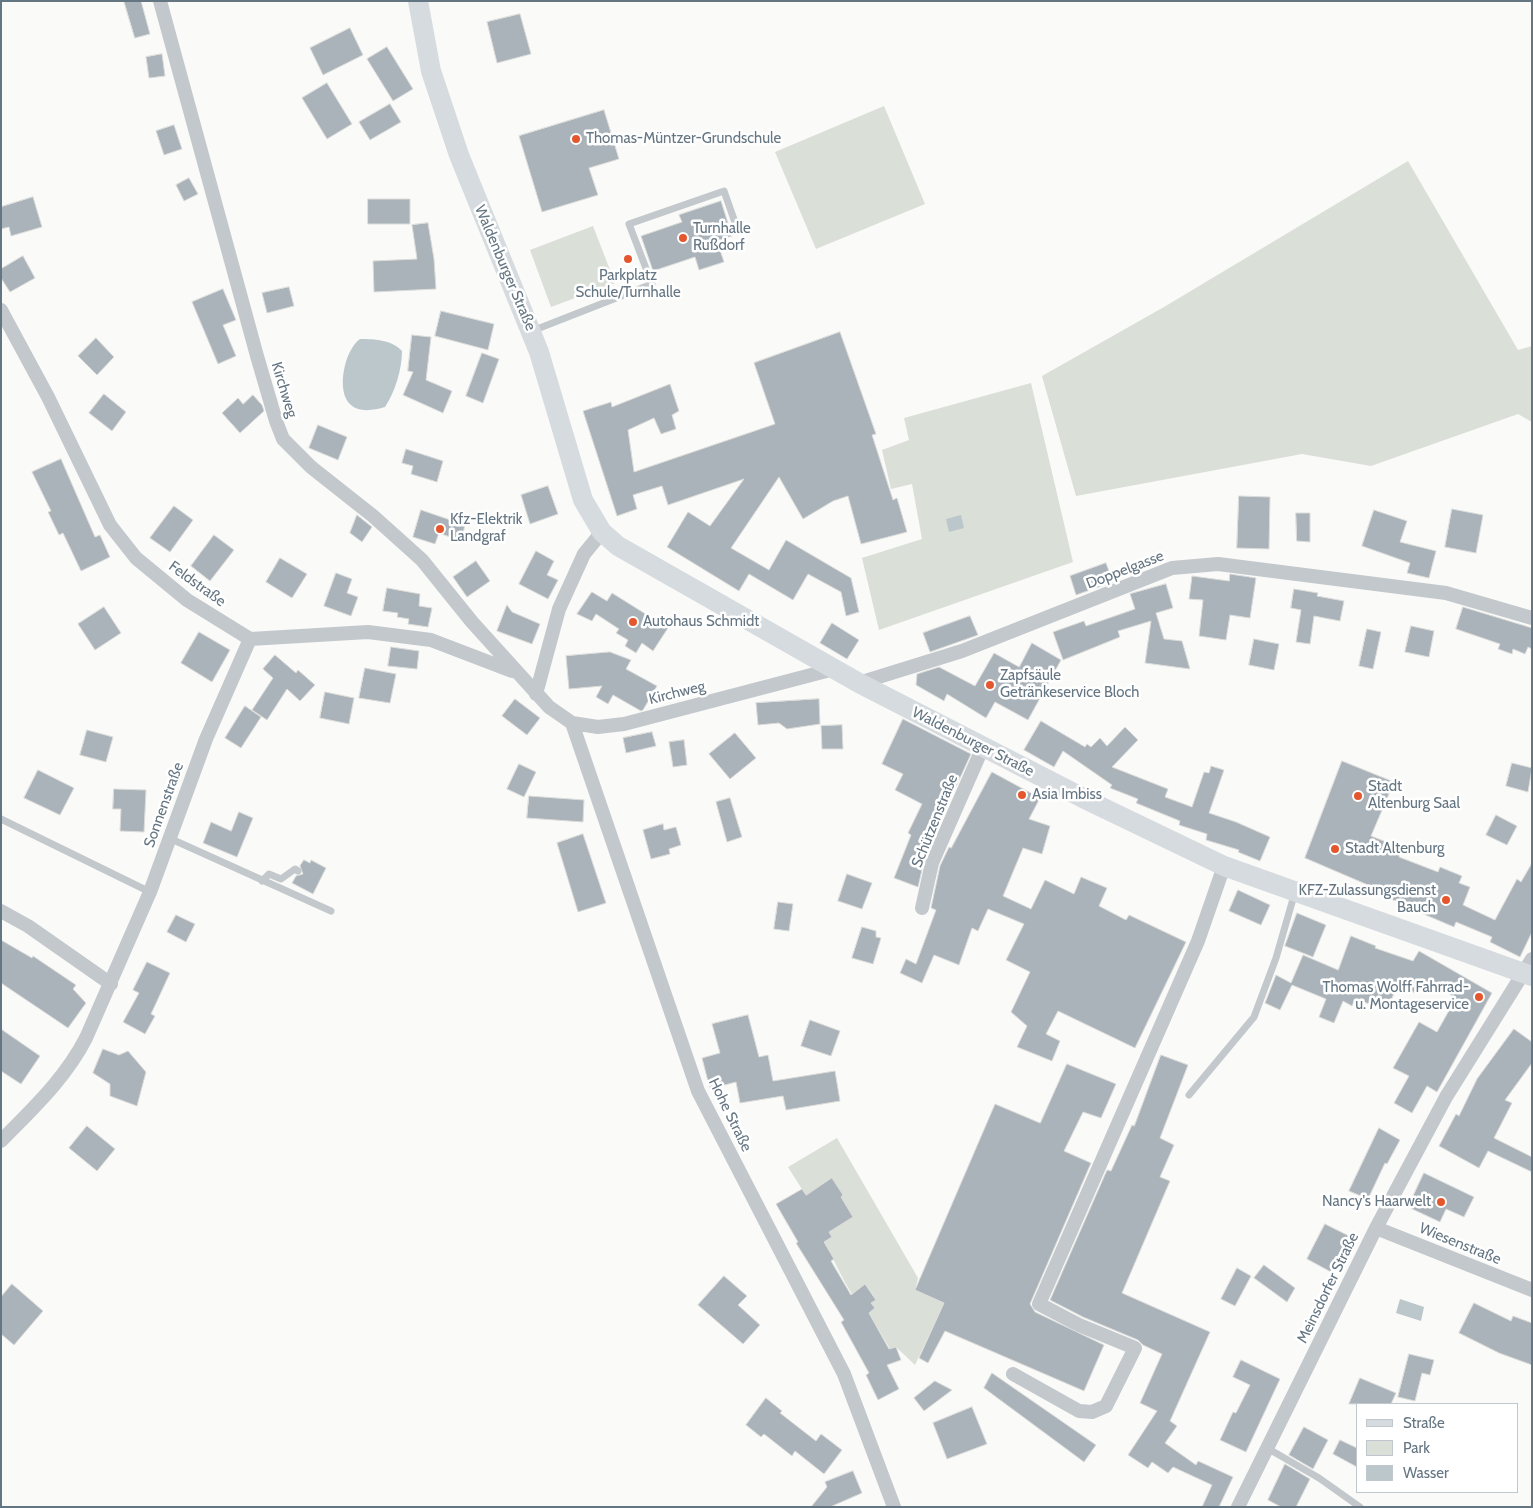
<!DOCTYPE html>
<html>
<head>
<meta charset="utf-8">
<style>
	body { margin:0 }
	#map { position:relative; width:1533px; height:1508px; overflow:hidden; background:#fafaf8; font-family:Cabin,sans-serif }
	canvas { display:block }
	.frame { position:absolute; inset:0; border:2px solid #657683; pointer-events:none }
	.legend { position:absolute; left:1356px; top:1403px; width:162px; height:90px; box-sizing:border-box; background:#fff; border:1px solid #c1c8cd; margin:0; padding:6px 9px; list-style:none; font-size:15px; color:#657683 }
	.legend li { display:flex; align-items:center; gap:10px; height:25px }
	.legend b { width:25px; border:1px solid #c1c8cd }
</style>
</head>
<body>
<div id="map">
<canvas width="1533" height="1508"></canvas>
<div class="frame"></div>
<ul class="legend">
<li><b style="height:6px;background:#d6dbdf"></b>Straße</li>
<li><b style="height:14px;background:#dadfd7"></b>Park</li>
<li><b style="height:14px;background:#bbc7cb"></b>Wasser</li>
</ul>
</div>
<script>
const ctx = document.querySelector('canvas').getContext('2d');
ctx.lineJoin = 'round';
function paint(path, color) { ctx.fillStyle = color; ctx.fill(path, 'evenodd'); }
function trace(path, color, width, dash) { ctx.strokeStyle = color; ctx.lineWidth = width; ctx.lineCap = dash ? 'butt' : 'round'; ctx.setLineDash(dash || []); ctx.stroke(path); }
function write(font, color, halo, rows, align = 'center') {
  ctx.font = font + ' Cabin,sans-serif'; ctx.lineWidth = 5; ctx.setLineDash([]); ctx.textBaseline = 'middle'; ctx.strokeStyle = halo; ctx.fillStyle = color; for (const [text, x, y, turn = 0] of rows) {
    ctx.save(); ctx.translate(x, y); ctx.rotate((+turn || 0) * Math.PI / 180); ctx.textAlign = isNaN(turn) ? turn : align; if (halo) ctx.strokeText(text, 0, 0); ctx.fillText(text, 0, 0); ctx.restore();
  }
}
const green = new Path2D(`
	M884,106L925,204L816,249L775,152Z
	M1408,161L1518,350L1532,346V422L1518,414L1371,466L1302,454L1076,496L1042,376L1164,307Z
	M593,226L615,283L551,307L530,250Z
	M1031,383L1073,562L879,630L862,558L922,539L912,484L891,489L882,450L909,440L904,418Z
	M837,1138L918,1278L915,1290L944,1303L915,1365L896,1347L890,1349L869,1313L875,1308L871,1303L876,1299L865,1284L852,1294C841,1277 834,1259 824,1242L832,1237L788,1167Z`);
const water = new Path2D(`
	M360,339C375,339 392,340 402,351C402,369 395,392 385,407C374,410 360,413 351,405C335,392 345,349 360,339Z
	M961,515L964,528L949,532L946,519Z
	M1400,1299L1424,1307L1421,1321L1396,1313Z`);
const building = new Path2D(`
	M124,1H141L150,34L135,38Z
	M520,14L531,54L497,63L487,22Z
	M350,28L363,55L323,75L310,48Z
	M387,47L413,89L393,101L367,59Z
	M162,54L165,76L149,78L146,57Z
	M327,83L352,124L327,139L302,98Z
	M390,104L401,122L370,140L359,122Z
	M604,110L619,159L589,168L598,195L542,212L519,136Z
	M174,125L182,149L164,155L156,131Z
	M189,178L198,194L184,201L176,185Z
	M33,197L42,227L11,236L9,227L1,229V207Z
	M368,199H410V224H368Z
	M721,201L732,236L717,241L724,262L699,270L695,257L653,271L641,236L682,222L679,215Z
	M428,223L434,259L436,289L374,292L373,261L417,259L412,225Z
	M23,256L35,278L10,292L1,278V269Z
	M289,287L294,306L267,313L262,293Z
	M223,289L236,320L223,325L236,356L218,364L192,302Z
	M441,311L494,324L488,350L435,336Z
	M840,332L876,434L872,435L893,500L897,498L907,532L861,544L848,496L833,501L803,519L779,477L731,548L769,570L786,540L851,578L859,612L846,616L841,592L808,574L793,600L749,574L739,591L667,547L688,512L710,526L744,479L668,505L662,486L633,495L637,509L617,516L583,411L611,402L612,407L670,384L679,411L672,415L676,429L661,434L654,418L628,430L634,472L775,424L754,363Z
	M412,335L431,337L426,380L452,391L443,413L403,395L413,372L408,371Z
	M96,338L114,357L97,375L78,356Z
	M482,353L499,359L483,403L466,396Z
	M104,394L126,412L112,431L89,413Z
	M253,395L262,405L264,411L240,433L222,413L238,398L243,404Z
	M318,425L347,437L338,460L309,448Z
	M406,449L443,461L437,482L411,474L413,466L402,463Z
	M61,459L95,537L100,535L110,557L81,571L63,533L59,535L48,512L51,511L32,472Z
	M548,486L558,514L530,524L521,495Z
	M1239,496L1270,497L1269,549L1237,548Z
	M174,506L193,520L170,552L150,538Z
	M1452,509L1483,515L1476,553L1445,547Z
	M421,510L465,525L461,541L439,533L435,544L413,537Z
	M1374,510L1407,521L1400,542L1436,551L1429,578L1407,573L1410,563L1362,546Z
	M1296,513H1310V542L1297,541Z
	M357,515L372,527L362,542L350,533Z
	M214,535L234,550L210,581L191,566Z
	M536,551L554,561L547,575L558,580L548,599L519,584Z
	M280,558L307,574L292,598L266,582Z
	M476,561L490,581L467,597L453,577Z
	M1106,563L1113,582L1076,595L1070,576Z
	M336,573L352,579L347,593L358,597L351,616L324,606Z
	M1230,574L1256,578L1250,618L1230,615L1226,640L1199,636L1203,600L1189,599L1192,576L1229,581Z
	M1166,584L1173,608L1156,613L1164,639L1182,641L1190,669L1145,663L1151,621L1118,631L1120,637L1063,660L1053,632L1084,621L1086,626L1135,609L1130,594Z
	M387,588L420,594L419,606L432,608L428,627L408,624L409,619L397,617L398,613L383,611Z
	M1294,589L1318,593L1317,596L1344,601L1340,621L1314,616L1310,644L1296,642L1301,610L1291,608Z
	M592,592L607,601L612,593L668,628L653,651L642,643L636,653L625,646L628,640L616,633L619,629L596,614L592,621L577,614Z
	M507,605L512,612L540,624L532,644L497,631Z
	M104,607L121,633L95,650L78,624Z
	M1463,607L1532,628V649L1528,647L1525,654L1513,649L1512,654L1498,649L1500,644L1456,629Z
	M970,616L978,635L930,652L923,633Z
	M832,623L859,640L847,659L820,643Z
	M1411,626L1434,631L1429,657L1405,652Z
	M1367,629L1381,632L1373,669L1359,666Z
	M199,632L230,650L212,682L181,663Z
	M1254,639L1279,644L1274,670L1249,665Z
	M1032,643L1061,660L1028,720L995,702L986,718L947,694L944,701L916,685L917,674L939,667L975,686L994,653L1019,667Z
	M391,647L419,651L417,669L388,666Z
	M610,652L631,660L626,669L657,686L643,710L641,711L613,695L608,704L596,697L602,686L569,689L566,656Z
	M275,655L296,673L298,670L315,685L300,701L287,689L267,720L252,710L273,678L263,669Z
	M365,668L396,674L390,703L359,698Z
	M325,692L354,698L349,724L320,718Z
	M515,699L540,718L527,735L502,716Z
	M819,699L820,724L787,729L779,723L758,725L756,703Z
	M245,706L261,717L241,748L225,738Z
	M903,719L971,754L932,839L924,861L918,887L894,878L911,835L908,833L922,804L895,790L903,774L882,764Z
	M1041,721L1085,747L1087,744L1091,747L1100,738L1107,746L1125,727L1138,740L1112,767L1168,789L1165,797L1192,807L1204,772L1209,773L1211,766L1224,770L1209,813L1236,822L1270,837L1260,861L1238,852L1239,850L1206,840L1207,834L1179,825L1180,821L1136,803L1138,799L1110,788L1112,785L1063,751L1054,767L1024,750Z
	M842,725L843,749H822L821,726Z
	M87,730L113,737L106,762L80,755Z
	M652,732L656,746L626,753L623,738Z
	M735,733L756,758L730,779L709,754Z
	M684,740L687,765L673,767L669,742Z
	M1342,761L1394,782L1371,836L1402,848L1399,857L1438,872L1440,867L1462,876L1459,883L1470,887L1463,905L1495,920L1517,879L1521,882L1532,863V932L1520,957L1490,942L1492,937L1456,922L1454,927L1421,913L1422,911L1388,898L1389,894L1305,858Z
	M1512,763L1532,768L1528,792L1506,786Z
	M519,764L536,772L524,797L507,789Z
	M38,770L74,788L60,815L24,798Z
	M992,772L1040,798L1029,819L1050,826L1042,854L1023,848L1003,896L1031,909L1045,880L1074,894L1081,877L1107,888L1099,906L1126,920L1129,915L1186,942L1135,1048L1058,1011L1046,1034L1060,1041L1052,1061L1017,1047L1027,1026L1011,1012L1030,972L1006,960L1024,924L988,909L978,931L972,928L959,965L934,955L922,983L900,973L906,959L916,964L936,910L931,908L940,866L949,847L951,848Z
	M114,789L146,790L144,832L120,831L121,809H113Z
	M529,796L584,800L583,822L527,818Z
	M730,798L742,837L727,842L716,802Z
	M239,812L253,818L237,857L203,843L211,822L231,831Z
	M1496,815L1517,826L1507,845L1486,835Z
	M663,824L664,830L676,827L681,845L669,849L670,854L651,859L643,830Z
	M583,834L606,903L578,912L557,843Z
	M304,860L310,863L311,860L326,868L313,894L292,883L296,876L303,874L300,866Z
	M847,874L872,883L862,909L838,901Z
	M1238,890L1270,905L1261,925L1229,911Z
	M778,902L793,904L789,931L774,929Z
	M1297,913L1326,925L1313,957L1285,946Z
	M176,915L195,924L186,942L167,932Z
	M862,927L876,931V937L881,938L873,964L852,958Z
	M1351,936L1376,946L1375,948L1413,961L1419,951L1492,993L1437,1092L1427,1086L1412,1113L1394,1103L1409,1076L1393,1068L1419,1022L1437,1032L1456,998L1424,980L1417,994L1398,984L1387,1010L1355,999L1352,1006L1343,1001L1334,1023L1319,1017L1326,999L1292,985L1280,1010L1265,1003L1276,975L1291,983L1303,955L1338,970Z
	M1,940L32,958L33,956L76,985L73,989L86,1003L68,1028L1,983Z
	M147,962L170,973L151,1014L155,1016L145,1034L123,1022L139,993L133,990Z
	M748,1015L759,1057L768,1055L773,1081L835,1071L840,1101L786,1110L783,1096L740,1103L736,1082L710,1089L702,1058L720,1053L712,1024Z
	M810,1020L840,1031L831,1056L801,1046Z
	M1,1029L40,1056L21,1084L1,1071Z
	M1514,1029L1532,1042V1063L1505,1100L1512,1103L1494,1138L1532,1157V1172L1488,1151L1479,1168L1439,1146L1456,1114L1459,1116L1477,1079Z
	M103,1049L119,1055L128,1051L146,1072L137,1106L110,1096V1084L93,1073Z
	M1161,1055L1188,1065L1160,1138L1174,1145L1160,1177L1170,1181L1122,1293L1210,1332L1170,1421L1177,1426L1165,1443L1196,1465L1198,1461L1233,1477L1219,1507H1202L1212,1485L1173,1467L1168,1473L1152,1462L1148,1468L1128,1455L1157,1411L1140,1403L1162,1354L1143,1345L1138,1340L1083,1317L1050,1300L1107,1170L1111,1171L1132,1125L1134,1126Z
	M1067,1064L1116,1084L1101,1118L1083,1112L1064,1151L1091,1163L1030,1304L1035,1312L1104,1345L1084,1391L945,1331L928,1363L919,1358L944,1303L915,1290L995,1104L1040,1123Z
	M87,1126L115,1149L97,1171L69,1148Z
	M1379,1128L1400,1140L1387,1164L1385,1163L1368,1199L1349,1191Z
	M1424,1173L1474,1197L1464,1217L1446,1209L1440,1222L1408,1207Z
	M832,1178L843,1195L841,1197L853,1217L829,1232L832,1237L824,1242L834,1259L831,1261L851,1295L865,1284L876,1300L871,1303L875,1308L869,1313L889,1349L896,1347L901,1360L887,1365L899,1389L878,1400L866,1375L869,1373L841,1322L844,1320L796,1243L798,1242L776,1204L802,1189L806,1195Z
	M1325,1224L1349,1236L1331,1272L1307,1259Z
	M1264,1265L1295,1288L1287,1302L1254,1278Z
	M1237,1268L1251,1276L1235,1306L1221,1299Z
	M724,1276L747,1296L738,1305L760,1325L743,1344L698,1305Z
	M12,1284L43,1311L14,1345L1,1334V1297Z
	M1474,1303L1511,1321L1513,1316L1532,1323V1365L1499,1353L1459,1333Z
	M1409,1354L1434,1360L1430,1375L1422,1373L1415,1401L1398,1397Z
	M1241,1360L1280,1379L1246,1452L1220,1440L1233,1412L1236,1413L1250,1385L1233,1377Z
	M992,1373L1096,1445L1084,1462L984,1388Z
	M1360,1378L1396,1393L1391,1404H1349Z
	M935,1381L952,1390L924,1411L914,1398Z
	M766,1398L782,1411L780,1413L816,1441L821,1434L842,1450L824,1474L795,1451L792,1456L764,1434L761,1437L746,1425Z
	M972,1407L987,1444L947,1459L933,1423Z
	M1304,1427L1328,1440L1313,1469L1289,1455Z
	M1340,1440L1357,1448V1467L1333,1454Z
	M1285,1464L1310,1479L1296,1507H1281L1268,1500Z
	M853,1471L862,1493L830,1507H811L827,1487L825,1482Z`);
const lane = new Path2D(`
	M532,331L652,284L629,224L724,191L737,228
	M1,819L150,892
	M169,838L331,911
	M262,881L269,874L281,879L295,869L298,871
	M1189,1095L1254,1017L1276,958L1295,892
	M1267,1448L1319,1478L1360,1507`);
const street = new Path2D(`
	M160,1L257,356L276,421L283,439L311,467L373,516L422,560L472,622L549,707L572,723L598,727L624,724L834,669
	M1,310L48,397L110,525L136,558L187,600L250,639L368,632L431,640L512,671
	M859,683L962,651L1172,568L1218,564L1446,593L1532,618
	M536,694L559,609L584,554L602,532
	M572,723L698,1091L844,1374L894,1507
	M922,908L932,863L983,747
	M1,911L28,926L111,984
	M1,1141C32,1109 65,1079 86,1038L150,892L206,739L250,639
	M1376,1228L1532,1290
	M1013,1374L1079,1411L1092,1412L1106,1406L1135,1348L1079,1325L1039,1304L1198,941L1224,866
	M1238,1507L1376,1228L1446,1097L1532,959`);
const secondary = new Path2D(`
	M418,1L431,71L459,155L539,352L583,500L602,532L618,546L859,683L1089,801L1224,866L1532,976`);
const markers = [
	[576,139,5,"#e4572e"],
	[683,238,5,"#e4572e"],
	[628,259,5,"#e4572e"],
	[440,529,5,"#e4572e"],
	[633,622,5,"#e4572e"],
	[990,685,5,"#e4572e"],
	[1022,795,5,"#e4572e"],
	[1358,796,5,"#e4572e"],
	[1335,849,5,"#e4572e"],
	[1446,900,5,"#e4572e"],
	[1479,997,5,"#e4572e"],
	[1441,1202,5,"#e4572e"]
];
const poiNames = [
	["Thomas-Müntzer-Grundschule",586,139],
	["Turnhalle",693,229],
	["Rußdorf",693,246],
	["Parkplatz",628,276,"center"],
	["Schule/Turnhalle",628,293,"center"],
	["Kfz-Elektrik",450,520],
	["Landgraf",450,537],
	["Autohaus Schmidt",643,622],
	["Zapfsäule",1000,676],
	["Getränkeservice Bloch",1000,693],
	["Stadt",1368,787],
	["Altenburg Saal",1368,804],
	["Asia Imbiss",1032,795],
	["Stadt Altenburg",1345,849],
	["KFZ-Zulassungsdienst",1436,891,"right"],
	["Bauch",1436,908,"right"],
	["Thomas Wolff Fahrrad-",1469,988,"right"],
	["u. Montageservice",1469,1005,"right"],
	["Nancy's Haarwelt",1431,1202,"right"]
];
const streetNames = [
	["Waldenburger Straße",505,268,67],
	["Kirchweg",284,390,73],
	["Doppelgasse",1125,570,-21],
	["Feldstraße",197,584,36],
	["Kirchweg",677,693,-14],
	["Waldenburger Straße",973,742,27],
	["Sonnenstraße",164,805,-70],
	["Schützenstraße",935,821,-68],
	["Hohe Straße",730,1115,64],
	["Wiesenstraße",1460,1244,22],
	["Meinsdorfer Straße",1328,1288,-64]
];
paint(green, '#dadfd7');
paint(water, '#bbc7cb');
paint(building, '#aab3b9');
trace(building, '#dcdcda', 1);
trace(lane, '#c3c8cc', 7);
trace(street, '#c3c8cc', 14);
trace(secondary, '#d6dbdf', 20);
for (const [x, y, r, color] of markers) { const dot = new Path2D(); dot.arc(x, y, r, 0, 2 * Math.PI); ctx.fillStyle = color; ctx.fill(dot); trace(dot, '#fff', 2); }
write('15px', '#657683', '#fff', poiNames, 'left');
write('15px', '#657683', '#fff', streetNames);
</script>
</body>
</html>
